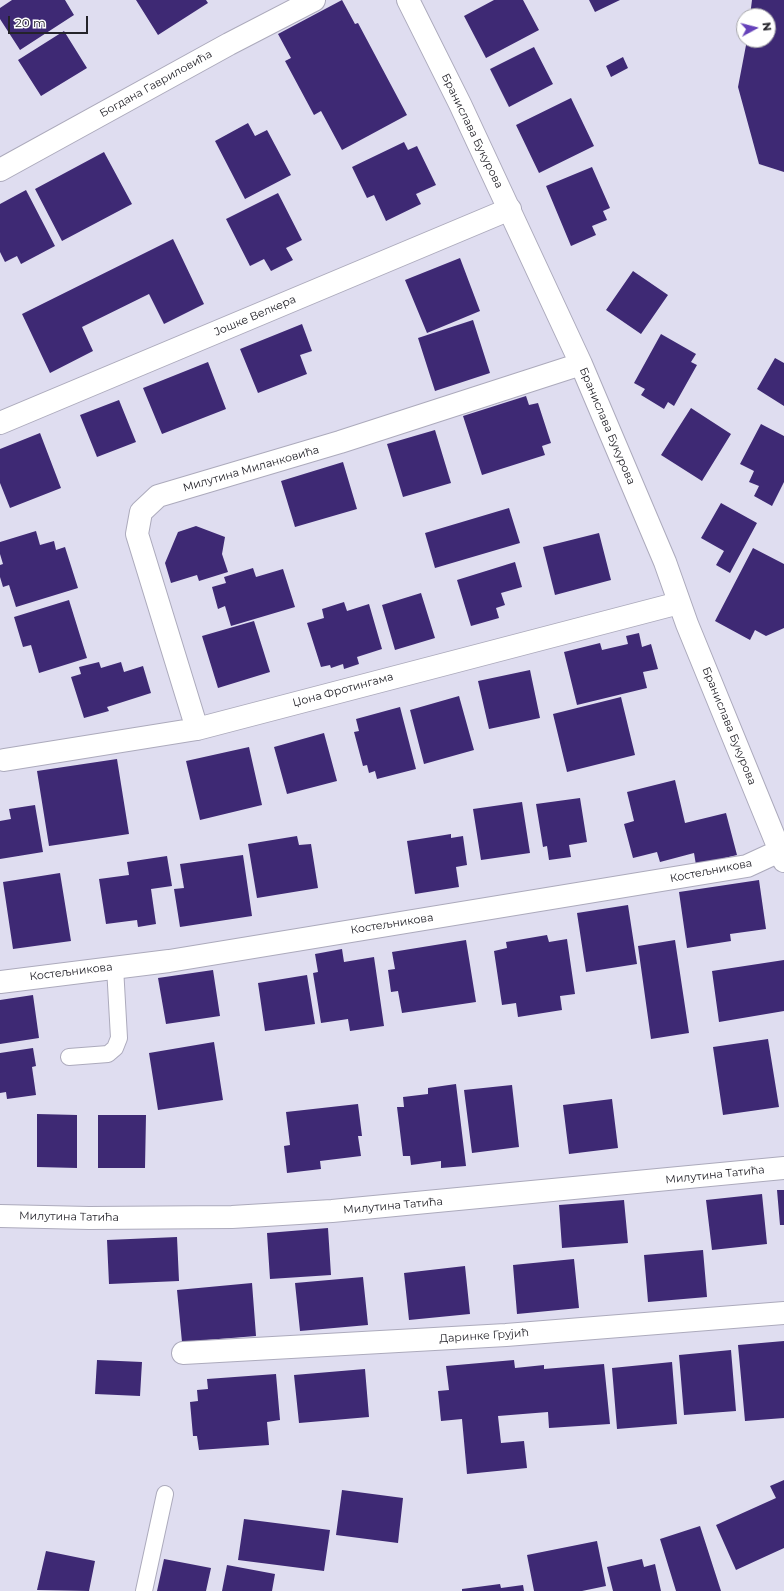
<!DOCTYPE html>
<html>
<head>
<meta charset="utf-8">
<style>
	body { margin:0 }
	#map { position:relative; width:784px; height:1591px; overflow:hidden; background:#dfddf0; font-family:Montserrat,sans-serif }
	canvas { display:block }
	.north { position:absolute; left:736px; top:8px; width:40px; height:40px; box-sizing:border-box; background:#fff; border:1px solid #a7a7aa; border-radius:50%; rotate:83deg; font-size:11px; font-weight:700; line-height:16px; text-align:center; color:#24232a }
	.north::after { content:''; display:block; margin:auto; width:14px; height:18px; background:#6541b9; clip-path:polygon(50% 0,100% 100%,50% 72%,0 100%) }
	.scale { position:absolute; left:8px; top:16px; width:80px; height:18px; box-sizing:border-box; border:2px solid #24232a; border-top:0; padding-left:5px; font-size:12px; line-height:14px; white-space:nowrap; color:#24232a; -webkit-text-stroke:3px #fff; paint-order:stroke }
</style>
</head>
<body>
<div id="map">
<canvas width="784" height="1591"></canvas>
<div class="north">N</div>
<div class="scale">20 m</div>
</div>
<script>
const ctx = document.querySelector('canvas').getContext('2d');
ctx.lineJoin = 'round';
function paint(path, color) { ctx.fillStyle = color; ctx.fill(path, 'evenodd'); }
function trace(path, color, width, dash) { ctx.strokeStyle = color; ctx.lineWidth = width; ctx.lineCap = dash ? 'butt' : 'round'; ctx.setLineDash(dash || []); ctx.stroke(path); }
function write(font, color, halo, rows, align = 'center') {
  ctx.font = font + ' Montserrat,sans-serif'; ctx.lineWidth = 4; ctx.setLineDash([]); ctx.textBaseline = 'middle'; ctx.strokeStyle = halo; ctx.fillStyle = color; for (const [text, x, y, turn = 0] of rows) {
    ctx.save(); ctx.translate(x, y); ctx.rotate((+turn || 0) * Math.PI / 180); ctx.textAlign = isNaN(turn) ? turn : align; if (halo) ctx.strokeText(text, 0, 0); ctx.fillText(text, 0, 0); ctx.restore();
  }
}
const building = new Path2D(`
	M12,0H65L74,15L20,50L0,19V8Z
	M136,0H206L208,3L158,35Z
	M342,0L355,24L358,23L407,115L342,150L321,111L314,115L285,61L291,58L278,34Z
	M494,0H523L539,30L486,58L464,16Z
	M589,0H620L595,12Z
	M752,0H784V172L759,164L738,87L747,40H768V16H750Z
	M64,31L87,68L41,96L18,60Z
	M534,47L553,84L509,107L490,69Z
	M623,57L628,68L611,77L606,66Z
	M571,98L594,146L539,173L516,125Z
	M248,123L255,136L267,130L291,175L245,199L215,141Z
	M404,142L408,150L417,146L436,185L416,194L421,204L386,221L374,195L367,198L352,167Z
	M104,152L132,204L62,241L35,189Z
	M592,167L610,208L603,211L607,220L592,226L596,235L571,246L546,186Z
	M26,190L55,246L21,264L17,256L5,262L0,252V204Z
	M278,193L302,240L286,248L293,260L271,271L264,259L250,266L226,219Z
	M173,239L204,304L164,324L149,294L82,327L93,351L50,373L22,314Z
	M460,258L480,311L427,333L405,280Z
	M633,271L668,295L641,334L606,310Z
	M473,320L490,373L435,391L418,338Z
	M302,324L312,351L300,355L307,374L258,393L240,349Z
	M661,334L696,354L691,362L697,365L674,406L668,402L664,409L641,395L645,389L634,383Z
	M775,358L784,363V406L757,389Z
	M208,362L226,409L162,434L143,388Z
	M526,396L529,405L538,403L551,443L542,446L545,455L482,475L463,416Z
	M119,400L136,442L97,457L80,415Z
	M691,408L731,434L702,481L661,455Z
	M761,424L784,436V482L772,506L754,496L759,486L749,482L754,471L740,464Z
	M435,430L451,483L403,497L387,444Z
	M40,433L61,488L10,508L0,483V449Z
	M343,462L357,509L295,527L281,481Z
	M721,503L757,523L730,573L716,565L724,551L701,538Z
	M509,508L520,543L435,568L425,533Z
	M196,526L225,537L222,554L228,572L199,581L197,575L171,583L165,563L178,532Z
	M36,531L40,545L54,541L56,550L65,547L78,588L16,607L9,585L3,587L0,577V565L3,564L0,554V542Z
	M599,533L611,580L555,595L543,547Z
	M753,548L784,564V628L766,636L755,630L750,640L715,621Z
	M515,562L522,587L501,593L505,605L496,608L499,618L471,626L457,580Z
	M253,568L256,577L283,569L295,607L231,626L225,606L218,609L212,587L226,583L224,577Z
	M421,593L435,638L395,650L382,605Z
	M69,600L87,658L39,673L31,645L23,647L14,617Z
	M344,602L347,611L369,604L382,649L357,657L359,664L344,669L343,664L331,668L330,665L321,667L307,623L324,618L322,609Z
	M254,621L270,672L218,688L202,636Z
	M639,633L642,647L651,644L658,669L643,672L647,688L577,705L564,652L600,643L602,650L628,644L626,636Z
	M99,662L101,668L121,662L124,672L143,666L151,693L107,707L109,711L84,718L71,677L81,674L79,667Z
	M530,670L540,718L489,729L478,681Z
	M459,696L474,750L424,764L410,710Z
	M621,697L635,755L567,772L553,714Z
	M400,707L416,769L377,779L375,771L369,773L367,765L363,766L354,732L359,731L356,719Z
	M324,733L337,781L287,794L274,747Z
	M249,747L262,805L200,820L186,761Z
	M117,759L129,834L49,846L37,771Z
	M675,780L685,823L726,813L737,855L696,865L694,853L660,862L657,852L633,858L624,824L634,821L627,792Z
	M580,798L587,842L569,845L571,857L549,860L547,846L543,847L536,804Z
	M522,802L530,853L481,860L473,809Z
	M35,805L43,852L0,859V821L11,819L9,809Z
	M451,834V838L463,836L467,865L456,867L459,887L415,894L407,841Z
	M297,836L299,845L311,844L318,888L257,898L248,844Z
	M243,855L252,916L180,927L174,889L184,888L180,864Z
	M167,856L172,886L151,889L156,924L138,927L137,920L106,924L99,879L129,875L127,862Z
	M60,873L71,941L13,949L3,882Z
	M759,880L766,929L730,934L731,941L687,948L679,892Z
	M628,905L637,964L586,972L577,913Z
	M547,935L549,942L567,939L575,994L560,996L562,1010L518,1017L516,1003L502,1005L494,951L507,948L506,942Z
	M466,940L476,1002L402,1013L398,991L391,992L388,970L395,969L392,952Z
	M675,940L689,1033L651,1039L638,946Z
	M342,949L344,962L374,957L384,1026L350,1031L348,1019L321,1023L313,973L318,972L315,954Z
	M784,960V1011L719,1022L712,971Z
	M213,970L220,1016L166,1024L158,978Z
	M307,975L315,1024L265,1031L258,983Z
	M33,995L39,1038L0,1044V1000Z
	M768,1039L779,1107L723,1115L713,1047Z
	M214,1042L223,1100L158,1110L149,1053Z
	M33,1048L36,1066L32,1067L36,1095L7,1099L6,1092L0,1093V1053Z
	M456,1084L466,1166L441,1168V1161L411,1165L410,1156H403L397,1107H404L403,1097L428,1094V1088Z
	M512,1085L519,1147L472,1153L464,1090Z
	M612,1099L618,1148L569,1154L563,1105Z
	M358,1104L362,1136H358L361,1156L320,1161L321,1169L287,1173L284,1146L290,1145L286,1112Z
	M37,1114L77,1115V1168L37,1167Z
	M98,1115H146L145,1168H98Z
	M777,1190H784V1225H780Z
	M762,1194L767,1244L712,1250L706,1200Z
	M624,1200L628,1243L562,1248L559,1205Z
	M328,1228L331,1275L270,1279L267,1233Z
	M177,1237L179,1281L109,1284L107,1240Z
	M703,1250L707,1297L648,1302L644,1255Z
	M574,1259L579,1308L517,1314L513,1265Z
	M465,1266L470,1314L409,1320L404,1273Z
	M363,1277L368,1325L300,1331L295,1283Z
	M252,1283L256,1336L182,1342L177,1290Z
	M784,1341V1418L745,1421L738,1345Z
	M731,1350L736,1411L684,1415L679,1355Z
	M97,1360L142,1362L140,1396L95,1394Z
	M514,1360L515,1368L544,1365V1369L604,1364L610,1424L549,1428L548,1412L498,1416L501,1443L524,1441L527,1468L467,1474L462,1419L441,1421L438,1391L449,1390L446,1366Z
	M672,1362L677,1424L617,1429L612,1368Z
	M365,1369L369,1417L299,1423L294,1375Z
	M276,1374L280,1420L267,1422L269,1445L199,1450L197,1436H193L190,1402L198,1401L197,1390L208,1389L207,1379Z
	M784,1480V1548L736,1570L716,1525L776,1498L770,1486Z
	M342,1490L403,1498L398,1543L336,1535Z
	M244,1519L330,1530L324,1571L238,1560Z
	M700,1526L721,1591H676L660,1539Z
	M597,1541L606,1586L582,1591H534L527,1555Z
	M46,1551L95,1561L89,1591L37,1590Z
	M164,1559L211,1568L206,1591H157Z
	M642,1559L644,1567L655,1564L661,1591H613L607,1567Z
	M227,1565L275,1574L272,1591H222Z
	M500,1584L501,1588L523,1585L524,1591H462V1589Z`);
const lane = new Path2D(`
	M69,1057L108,1054L115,1048L119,1038L115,967
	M144,1591L165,1494`);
const street = new Path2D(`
	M408,0L460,104L581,364L665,562L687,624L784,861
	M0,170L229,44L314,0
	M0,423L510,209
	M197,729L137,534L141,512L158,496L340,442L581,364
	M4,760L197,729L679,603
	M0,982L169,961L747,866L784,849
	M0,1216L89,1218L232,1217L332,1211L784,1168
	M183,1353L506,1335L784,1313`);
const streetNames = [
	["Богдана Гавриловића",156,84,-29],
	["Бранислава Букурова",472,131,64],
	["Јошке Велкера",255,316,-23],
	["Бранислава Букурова",607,426,67],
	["Милутина Миланковића",251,469,-16],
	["Џона Фротингама",343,690,-15],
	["Бранислава Букурова",729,726,68],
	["Костељникова",711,871,-11],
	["Костељникова",392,924,-9],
	["Костељникова",71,972,-7],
	["Милутина Татића",715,1175,-6],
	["Милутина Татића",393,1206,-5],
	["Милутина Татића",69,1217,1],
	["Даринке Грујић",484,1336,-4]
];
paint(building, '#3e2974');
trace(lane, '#acaabc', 18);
trace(street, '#acaabc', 24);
trace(lane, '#fff', 16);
trace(street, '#fff', 22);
write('11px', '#24232a', '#fff', streetNames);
</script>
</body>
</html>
